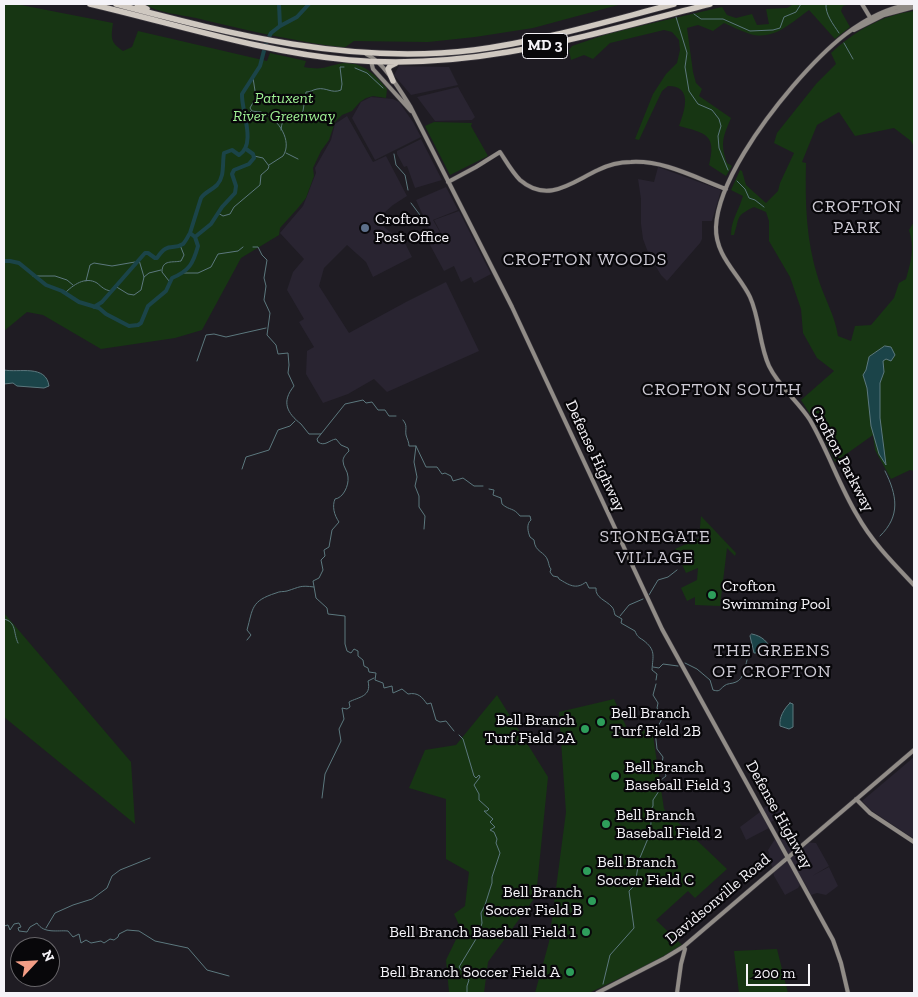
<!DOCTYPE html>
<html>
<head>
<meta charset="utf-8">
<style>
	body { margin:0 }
	#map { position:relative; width:918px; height:997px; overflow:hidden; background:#1f1c23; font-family:"Zilla Slab",serif }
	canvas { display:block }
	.frame { position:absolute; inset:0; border:5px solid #f5f3f8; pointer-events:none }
	.north { position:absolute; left:10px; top:937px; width:50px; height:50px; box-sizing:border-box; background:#08070a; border:1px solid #676569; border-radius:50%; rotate:65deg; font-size:14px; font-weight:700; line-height:20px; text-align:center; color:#f5f3f8 }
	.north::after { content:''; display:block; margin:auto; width:18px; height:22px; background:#f49e86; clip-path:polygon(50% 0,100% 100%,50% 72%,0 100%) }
	.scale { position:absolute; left:746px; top:964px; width:64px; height:22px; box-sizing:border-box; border:2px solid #f5f3f8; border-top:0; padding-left:6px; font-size:15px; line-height:18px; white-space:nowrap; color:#f5f3f8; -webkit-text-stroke:4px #08070a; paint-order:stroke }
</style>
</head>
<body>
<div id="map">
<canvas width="918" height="997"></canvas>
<div class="frame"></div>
<div class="north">N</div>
<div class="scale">200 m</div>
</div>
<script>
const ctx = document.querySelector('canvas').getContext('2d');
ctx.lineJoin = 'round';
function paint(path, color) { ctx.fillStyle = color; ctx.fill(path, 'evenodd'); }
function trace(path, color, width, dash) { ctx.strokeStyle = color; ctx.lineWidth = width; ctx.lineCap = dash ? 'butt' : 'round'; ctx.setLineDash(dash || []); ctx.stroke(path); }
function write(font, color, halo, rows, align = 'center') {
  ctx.font = font + ' "Zilla Slab",serif'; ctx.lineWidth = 4.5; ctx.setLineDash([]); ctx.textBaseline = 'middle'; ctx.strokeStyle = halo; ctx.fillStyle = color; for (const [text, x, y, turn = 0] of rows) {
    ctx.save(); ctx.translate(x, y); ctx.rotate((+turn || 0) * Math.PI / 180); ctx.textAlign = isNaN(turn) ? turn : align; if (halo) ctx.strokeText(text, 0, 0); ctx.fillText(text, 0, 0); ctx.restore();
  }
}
const built = new Path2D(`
	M399,66L449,67L458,85L411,95L394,75Z
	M458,87L475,117L472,120L435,121L417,97Z
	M371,97L393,99L399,102L413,122L421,137L375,160L352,118L361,102Z
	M347,116L373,162L386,156L407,196L393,205L376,220L391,233L398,235L406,245L412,257L373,277L366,262L347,245L324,268L319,286L349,333L406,302L446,282L479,351L387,392L374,379L348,394L323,403L306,374L307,351L314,347L299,322L304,319L287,290L293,272L304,259L280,233L303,206L316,173L315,168L331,140L335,124Z
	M421,139L442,180L415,188L407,166L404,167L397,154V151Z
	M658,167L721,190L712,221H702V239L700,243L667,281L661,275L649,255L643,239L641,224V199L638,179L654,182Z
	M446,187L458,210L433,220L449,248L434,220L459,211L491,274L474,283L471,277L461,282L454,266L444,271L429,243L434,240L416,200Z
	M914,757V839L872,811L862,801Z
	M775,802L785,814L771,822L769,828L746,840L740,827L760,812L763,808Z
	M785,834L795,847L803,842L816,843L829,866L812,876L829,867L838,886L826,895L817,893L811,895L803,880L798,888L785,895L774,876L768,850L775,839Z`);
const green = new Path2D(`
	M144,4H622L533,28L475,37L428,42L354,41L344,48C294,41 245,30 196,18C181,15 156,12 144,4Z
	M794,4H851L843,6L841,11L850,27L835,39L809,10C792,22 774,41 750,34C741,31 733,27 724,23L713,31L698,25L687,28L693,72L696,83L702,89L699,96L731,118C723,137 720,143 727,163L732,166L726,176L709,165C717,134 705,133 679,126C685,110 693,86 668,86L662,91L639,140L635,139L653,94L666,74L677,63L680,50L679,40L672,32L664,30L610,43L593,59L584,55L571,60L569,50L572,46L610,33L722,7L727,15L736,18L752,14L757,25L769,24L766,9L787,8Z
	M4,5H21L113,23C111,38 110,42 123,51L132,47L138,31L267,61L270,53L306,61L304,67C322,70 322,68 338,64C360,59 375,74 387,89L386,98L373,96L366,98L360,102L352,111L342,115L335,122L329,140L321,151L313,168L314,176L306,198L298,208L280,228L279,235L241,258L202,330L175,338L101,349L43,315L27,312L4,331Z
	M914,11V147L911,141L894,128L855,136L839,112L817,125L802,162L806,163C805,202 806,240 818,278C824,298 835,315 838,336L851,341L855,326L871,325L894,298L899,283L906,279C911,261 915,249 909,230L914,222V471L910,470L891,479L875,450L873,435L835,462L819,428L801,400L834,371L817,358L803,333L801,309L790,277L769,241V221L766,212L754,207C735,216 740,217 734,235H731C731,220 739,210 743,196L731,190L740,170L742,171L746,185L766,203L778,191L780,183L794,153L774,143L777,133L816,84L836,64L831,53C855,31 882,15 914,11Z
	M434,122L472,123L471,126L488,156L450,175L425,126Z
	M701,516L736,553L735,556L727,548L720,606L695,605V597L687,601L681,588L697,580L698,568L686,573L675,549L699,538Z
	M4,613L131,762L135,824L4,717Z
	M497,695L548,777L536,896L488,962L484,993H452L449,992L446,960L461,929L454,914L465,906L469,872L446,859V799L409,788L425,750L456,745Z
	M614,699L629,733L652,729L664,809L727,869L695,898L688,891L656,920L682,945L658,960L589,993H535L549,942L566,812L559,712Z
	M777,949L788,993H739L734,951Z`);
const water = new Path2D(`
	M885,346L891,347L895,355L891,361L886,359L883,361L884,372L880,383V418L886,465L879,454L871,426L867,388L863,375L866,370L869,357Z
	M4,370C19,373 46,364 49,386L44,388L17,386L13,383L4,384Z
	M752,634C762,636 769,642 771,652L754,653L750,636Z
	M790,703L793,704V727L789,729L780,726C779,717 784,709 790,703Z`);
const stream = new Path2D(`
	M826,4C825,14 833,24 839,33
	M694,14L701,19H723L750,31L773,30L780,28L784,17L796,12L801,4
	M676,17L687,53L685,67L689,91L698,104L712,110L719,119L721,126L718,136L719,148L728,170
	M844,43L853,59
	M355,68L367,73L383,88
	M253,78L256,97L250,108L252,111C256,112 260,111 264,113C278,119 293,141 283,156L269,165
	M245,117L251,111
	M281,130C282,117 287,112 300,114L303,111L306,92C311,92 312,90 317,89C326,87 332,94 341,90L342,84L340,67H344
	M286,153L298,159
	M394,154L396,165L405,175L408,190
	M737,181L745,189L749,198L755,200L764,207
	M411,203L423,219
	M218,213L223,216L230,214L234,207L260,185L261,175L268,169L269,166L263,158L254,156
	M253,247H258L262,255L267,260L264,278L266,286L264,300L270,313L267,335L276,345L278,354L288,353L289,365L288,373L294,386C281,402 287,413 301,424C304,427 306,431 309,434H321L345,404L363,400L366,403L372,402L378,410H385L389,416H396
	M183,273H198L211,267L218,254L238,251L243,247
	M33,276H55L67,280L73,285
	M144,277L149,273L161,270
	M86,281L90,265L94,263L112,266L135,262
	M169,281L162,272C162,259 173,263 181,261L184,255L180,245
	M115,286L128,294L134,295L141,290L144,277L139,260
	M65,293C73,285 85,276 97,283C102,287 104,290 111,291
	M197,361L206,335L214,334L226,337L266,328
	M403,420C408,426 405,429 406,435C407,439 409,442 409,446H416L426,467H437L442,474L445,473L451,476L453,481L463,478L474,486H483
	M321,434L317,439L318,442C325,447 329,440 336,439L341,445L348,448L349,451C346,454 343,457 343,461C343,467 348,471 348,477C349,486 343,498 335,499C332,506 334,515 339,522L332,530L329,547L324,550L325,556L321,560L323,570L319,578L313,581L316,598L327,608L328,614L345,616V644L347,651L351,653L354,649L358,651V656L363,660L364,666L368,668L369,672L376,673L375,680L383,683L384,688L392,686L393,693L402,689L408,694C418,692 422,697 427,704L431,703L436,720L440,722L446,721L454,731
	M416,446L414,462L417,477L415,486L419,496V507L425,516L424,529
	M242,469L246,457L269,450L278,430L290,426L295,421
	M489,489L494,490L493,495L501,498L502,504C510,511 513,507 520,516H530L531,520C526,524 528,532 530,537L534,540C535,553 545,551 548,561C549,564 549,567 551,569L550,572L553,576L558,577L559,579C569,585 576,590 586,582L589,588H596C595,598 606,600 612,607C614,609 614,612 615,615L622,619L621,623L635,631C637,636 638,637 643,640C656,650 653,655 652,670L657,674L656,680
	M880,536C901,516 897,495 885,471
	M649,595L658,580L668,577L677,570
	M620,616L629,605L643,599
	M4,619C17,622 13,633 18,643
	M247,640L251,635L247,630C253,608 251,601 276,593C280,591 283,592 287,591C300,587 300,585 314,587
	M685,663L697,669L710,680L713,690C720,692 719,690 724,686C727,683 732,684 736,682C744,679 745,667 747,660
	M653,667L659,668L663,664L678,666
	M459,735L463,739L474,776L476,778L479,775L480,777L474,785L479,794V800L489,809L487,811H484L493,819L490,822L495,827L490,830L494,832L497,839L496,843L500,853L492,877V883L485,905L481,913L482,923L479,934L459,967L469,980L467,986V993
	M322,798L325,774L341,741L339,729L344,719L342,708L347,709L350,707L349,702C358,697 372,697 368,681L374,678
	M4,926L8,925L10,930L14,924L19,923L21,927L18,928L19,931L27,932L30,927L37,923C44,934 57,930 68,931L73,937L79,934L81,943L86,940L91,943L101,941L104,943L110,939L114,940L118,937L119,934L127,930L139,931L155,941L188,948L207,970L229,976
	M46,928L55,913L73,905L92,899L107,888L112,876L120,870L150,858
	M603,984L610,955L634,928L629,891L635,885L639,860L649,836L651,823L649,813L653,806V800L661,788V780L666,776L662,764L663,757L657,749L655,731L661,721V714L657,708L658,703L653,695L656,684`);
const river = new Path2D(`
	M279,4L280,26
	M195,237L211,224L222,207L235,193L236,186L232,174L234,170L249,164L254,158L253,154L246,149
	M4,261H10L19,263L46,285L62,291L79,302L99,308L106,314L129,326L138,325L141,323L148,306L166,291L172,278C189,271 193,264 198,246L195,237L190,233L201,198C205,192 212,190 217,185C225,176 222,164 224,153L232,150L239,155C257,144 241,110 242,94L260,66L266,43L271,33L280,26L297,17L309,4
	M94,307L102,302L145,253H148L155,258H157C168,241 172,251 183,244C186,241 188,236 190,233`);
const secondary = new Path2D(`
	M862,4L871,19
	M911,4C862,12 824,50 793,86C764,120 718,182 716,227C715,256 739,274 750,297C760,319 759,344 769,366C779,387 798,401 810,420C828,451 839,485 857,515C872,542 893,563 914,585
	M854,30L884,15L914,7
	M366,54C383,61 400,90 410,106L512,307L662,629L833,940L841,963L848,993
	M371,61L373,69L411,111
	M448,182L476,167L500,152C506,161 512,172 520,180C548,204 572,182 598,170C608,165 619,162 631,162C664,160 696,178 726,189
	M856,799L870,813L914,842
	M597,993L665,958L683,947L914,750
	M677,993L681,964L685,949L683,947`);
const highway = new Path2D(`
	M90,4C176,24 261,52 349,60C477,71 588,35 710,4
	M116,4C234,35 351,65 474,50C542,41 608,21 674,4
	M137,4L147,9
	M393,81L388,69L390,66L396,63`);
const markers = [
	[365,228,5,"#5c6f8a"],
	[712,595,5,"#2e9e5b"],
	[601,722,5,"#2e9e5b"],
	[585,729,5,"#2e9e5b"],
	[615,776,5,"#2e9e5b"],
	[606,824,5,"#2e9e5b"],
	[587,871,5,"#2e9e5b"],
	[592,901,5,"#2e9e5b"],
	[586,932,5,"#2e9e5b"],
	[570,972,5,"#2e9e5b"]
];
const shields = [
	[545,46,45]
];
const shieldNames = [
	["MD 3",545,46]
];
const parkNames = [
	["Patuxent",284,98],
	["River Greenway",284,116]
];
const poiNames = [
	["Crofton",375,219],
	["Post Office",375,237],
	["Crofton",722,586],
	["Swimming Pool",722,604],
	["Bell Branch",611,713],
	["Turf Field 2B",611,731],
	["Bell Branch",575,720,"right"],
	["Turf Field 2A",575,738,"right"],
	["Bell Branch",625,767],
	["Baseball Field 3",625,785],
	["Bell Branch",616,815],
	["Baseball Field 2",616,833],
	["Bell Branch",597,862],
	["Soccer Field C",597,880],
	["Bell Branch",582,892,"right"],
	["Soccer Field B",582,910,"right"],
	["Bell Branch Baseball Field 1",576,932,"right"],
	["Bell Branch Soccer Field A",560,972,"right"]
];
const streetNames = [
	["Defense Highway",595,456,65],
	["Crofton Parkway",842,459,62],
	["Defense Highway",779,815,61],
	["Davidsonville Road",718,899,-40]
];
const neighbourhoodNames = [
	["CROFTON",857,207],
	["PARK",857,228],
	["CROFTON WOODS",585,260],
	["CROFTON SOUTH",722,390],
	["STONEGATE",655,537],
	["VILLAGE",655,558],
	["THE GREENS",772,651],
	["OF CROFTON",772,672]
];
paint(built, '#292431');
paint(green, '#173613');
paint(water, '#1b4449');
trace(water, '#5c787e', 1);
trace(stream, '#5c787e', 1);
trace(river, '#1b4449', 4);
trace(secondary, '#39363d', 5);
trace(highway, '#39363d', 7);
trace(secondary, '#918c87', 4);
trace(highway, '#cfc8c0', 5.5);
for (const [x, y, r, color] of markers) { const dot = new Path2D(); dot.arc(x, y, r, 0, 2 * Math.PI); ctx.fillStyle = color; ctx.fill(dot); trace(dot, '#08070a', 2); }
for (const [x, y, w] of shields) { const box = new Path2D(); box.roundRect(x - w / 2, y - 12.5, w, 25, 4); ctx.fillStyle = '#08070a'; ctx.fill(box); trace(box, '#f5f3f8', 1); }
write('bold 15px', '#f5f3f8', null, shieldNames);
write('italic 16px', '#9eef93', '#08070a', parkNames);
write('16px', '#f5f3f8', '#08070a', poiNames, 'left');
write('16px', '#f5f3f8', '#08070a', streetNames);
ctx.letterSpacing = '1px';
write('18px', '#cdcad4', '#08070a', neighbourhoodNames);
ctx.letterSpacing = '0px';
</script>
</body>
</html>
